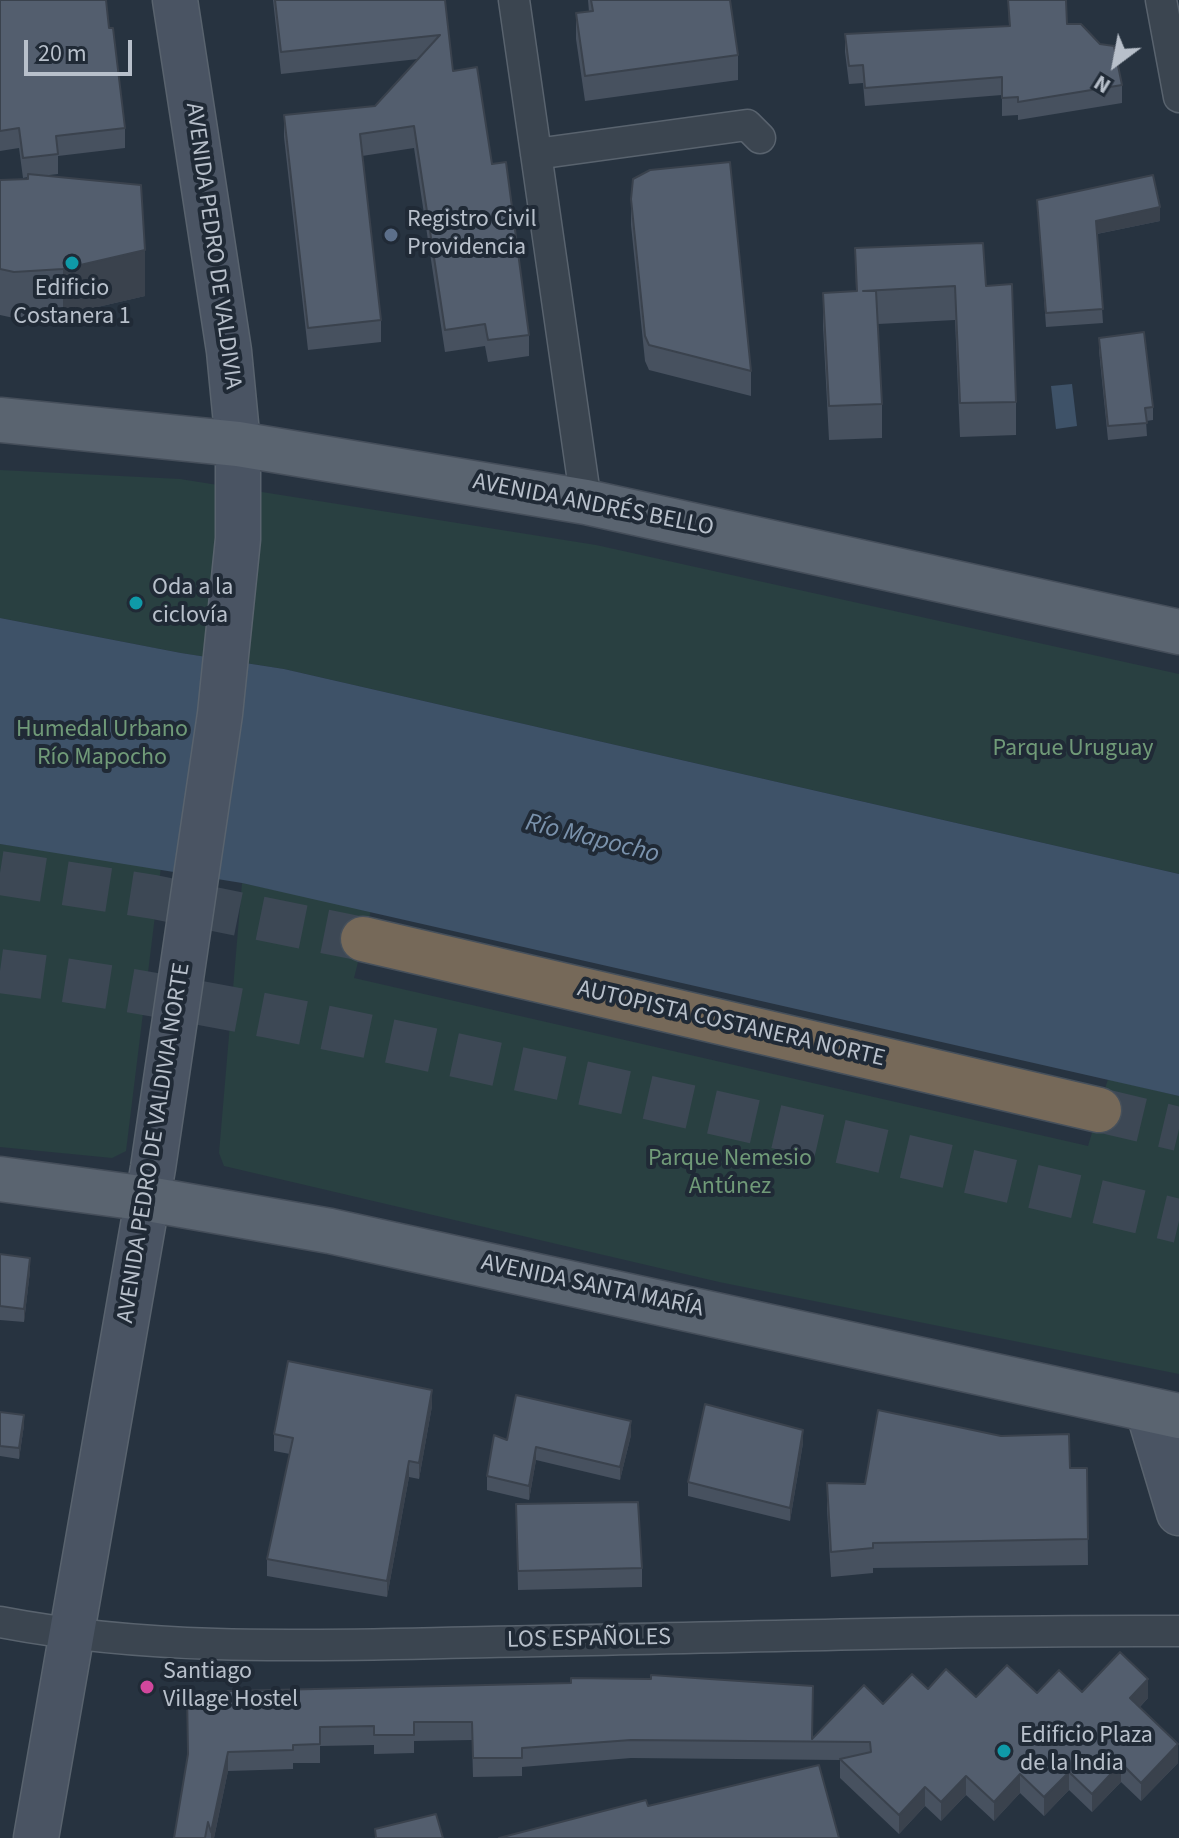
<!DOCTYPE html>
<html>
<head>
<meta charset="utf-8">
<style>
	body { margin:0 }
	#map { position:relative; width:1179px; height:1838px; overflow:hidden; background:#273340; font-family:"Source Sans 3",sans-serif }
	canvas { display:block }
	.north { position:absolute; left:1075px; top:24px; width:80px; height:80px; -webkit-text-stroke:6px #202a36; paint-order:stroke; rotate:212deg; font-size:22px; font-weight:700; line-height:32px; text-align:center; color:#b8c0cb }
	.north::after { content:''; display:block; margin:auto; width:28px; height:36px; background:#b8c0cb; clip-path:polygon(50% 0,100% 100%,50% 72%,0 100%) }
	.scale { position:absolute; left:24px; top:40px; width:108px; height:36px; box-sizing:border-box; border:4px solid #b8c0cb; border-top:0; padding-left:10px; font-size:24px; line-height:28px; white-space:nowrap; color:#b8c0cb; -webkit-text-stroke:6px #202a36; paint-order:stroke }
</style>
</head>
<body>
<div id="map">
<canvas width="1179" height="1838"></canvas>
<div class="north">N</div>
<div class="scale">20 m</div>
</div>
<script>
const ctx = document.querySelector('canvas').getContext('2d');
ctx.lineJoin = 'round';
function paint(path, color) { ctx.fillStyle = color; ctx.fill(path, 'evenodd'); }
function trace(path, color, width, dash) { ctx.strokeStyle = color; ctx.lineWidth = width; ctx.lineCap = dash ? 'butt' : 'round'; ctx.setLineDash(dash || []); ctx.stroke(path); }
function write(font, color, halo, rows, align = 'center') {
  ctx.font = font + ' "Source Sans 3",sans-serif'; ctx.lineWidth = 8; ctx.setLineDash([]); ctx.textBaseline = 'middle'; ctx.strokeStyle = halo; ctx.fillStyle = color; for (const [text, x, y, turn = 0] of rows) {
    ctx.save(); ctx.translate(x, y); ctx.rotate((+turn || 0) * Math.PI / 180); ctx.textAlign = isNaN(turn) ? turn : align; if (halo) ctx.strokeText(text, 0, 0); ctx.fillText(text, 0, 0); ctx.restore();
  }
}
const green = new Path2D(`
	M0,470L180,479L596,545L1179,674V874L284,669L181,653L0,618Z
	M0,844L161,867L126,1151L112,1158L0,1147Z
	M242,883L371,910L354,978L1088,1146L1108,1079L1179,1096V1374L719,1282L224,1166L219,1153Z`);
const water = new Path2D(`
	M1072,384L1077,426L1056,429L1051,386Z
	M0,618L181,653L284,669L1179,874V1096L242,883L0,844Z`);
const highwayTunnel = new Path2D(`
	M0,873L154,897L363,939
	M0,971C177,994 350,1032 524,1070C743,1118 961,1169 1179,1221
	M1099,1110L1179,1129`);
const street = new Path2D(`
	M514,0L586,502
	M1161,0L1179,97
	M536,154L747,125L760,138
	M0,1622C161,1653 326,1645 489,1642C719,1638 949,1630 1179,1631`);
const secondary = new Path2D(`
	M1148,1410L1179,1513
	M36,1838L153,1168L220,714L238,539V444L229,351L175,0`);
const primary = new Path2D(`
	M0,420L238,444L586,502L1179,632
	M0,1179L148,1199L330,1231L1179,1416`);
const highway = new Path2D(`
	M363,939L1099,1110`);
const wall = new Path2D(`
	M0,0L109,28L125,128V148L58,156V174L41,176L145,296L63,315L14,318L0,315V180L28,179V177L23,178L19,148L0,151Z
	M273,0H445L453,71L492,164L529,335V356L488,362L485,346L445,352L414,148L362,156L381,320V342L308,350L284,137V115L375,106L418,59L281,74Z
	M588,0H730L738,55V80L585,101L576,39V13L589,12Z
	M1008,0H1066L1067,24L1122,85V103L1018,120V115L1002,116V95L865,106L863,83L849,84L845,52V34L1009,26Z
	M631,199L751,371V396L649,370L645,361L631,225Z
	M1037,200L1160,221L1097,234L1103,323L1046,327Z
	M855,248L986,286L1016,402V435L960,437L955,320L878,324L882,404V438L829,440L823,326V293L856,291Z
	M1099,338L1153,407V420L1146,421L1147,436L1108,440L1099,351Z
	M0,1254L30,1271L24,1322L0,1320Z
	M432,1406L419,1479L409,1477L387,1597L267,1576V1559L290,1454L274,1451V1434Z
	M0,1412L24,1425L19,1459L0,1456Z
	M631,1435L620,1480L536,1460L529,1500L487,1490V1476L507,1440Z
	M803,1443L790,1521L688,1496V1482Z
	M1070,1468H1087L1088,1565L873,1568V1573L831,1577L827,1509V1483L865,1484Z
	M516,1504L642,1568V1587L518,1590Z
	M928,1689L976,1697L1082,1692L1148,1698L1140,1707L1178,1763L1141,1801L1121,1782L1092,1812L1069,1790L1044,1816L1020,1793L994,1821L966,1795L941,1821L925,1806L899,1834L840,1778V1760L631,1758L522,1767V1776L473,1777L472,1740L414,1741V1753L374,1754V1745L320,1746V1763H293V1769L228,1771L214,1838H174L188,1757L187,1692L812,1739L883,1704Z`);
const shadedWall = new Path2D(`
	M1160,207V221L1096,234V221Z
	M145,250V296L63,315V269Z
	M30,1258V1271L24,1322V1309Z
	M432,1390V1406L419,1479V1463Z
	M24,1415V1425L19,1459V1448Z
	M631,1421V1435L620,1480V1467Z
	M803,1430V1443L790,1521V1508Z
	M536,1447V1460L529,1500V1486Z
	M409,1461V1477L387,1597V1581Z
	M1148,1679V1698L1130,1717V1698Z
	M1178,1744V1763L1141,1801V1783Z
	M228,1752V1771L214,1838H211V1832Z
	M1121,1763V1782L1092,1812V1794Z
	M1069,1772V1790L1044,1816V1797Z
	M1020,1774V1793L994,1821V1802Z
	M966,1776V1795L941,1821V1802Z
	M925,1787V1806L899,1834V1815Z`);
const building = new Path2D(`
	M0,0H106L109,28H113L125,128L56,136L58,154L23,158L19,128L0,131Z
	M275,0H445L453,71L477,67L492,164L506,162L529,335L488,340L485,324L445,330L414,126L360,134L381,320L308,328L284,115L375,106L440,35L281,52Z
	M591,0H730L738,55L585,76L576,13L593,11Z
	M1008,0H1066L1067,24H1081L1100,44L1114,46L1122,85L1018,102V97L1002,98V77L865,88L863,65L849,66L845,34L1010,26Z
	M730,162L751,371L649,345L645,336L631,199L633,179L650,170Z
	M28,174L141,185L145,250L63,269L14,272L0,269V180L28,179Z
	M1153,175L1160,207L1096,221L1103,309L1046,313L1037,200Z
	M983,243L986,286L1012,284L1016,402L960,403L955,286L863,291H876L882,404L829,406L823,293L857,291L855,248Z
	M1144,332L1153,407L1145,408L1147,423L1108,426L1099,338Z
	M0,1254L30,1258L24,1309L0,1306Z
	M288,1361L432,1390L419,1463L409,1461L387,1581L267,1559L293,1438L274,1434Z
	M516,1395L631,1421L620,1467L536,1447L529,1486L487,1476L494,1435L507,1440Z
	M705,1404L803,1430L790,1508L688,1482Z
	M878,1410L1001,1436L1069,1434L1070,1468H1087L1088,1539L873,1543V1548L831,1552L827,1483L865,1484Z
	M0,1412L24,1415L19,1448L0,1446Z
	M638,1502L642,1568L518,1571L516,1504Z
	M1120,1652L1148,1679L1130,1698L1178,1744L1141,1783L1121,1763L1092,1794L1069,1772L1044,1797L1020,1774L994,1802L966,1776L941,1802L925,1787L899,1815L840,1759L871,1752L870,1742L631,1740L522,1748V1758H473L472,1722H414V1735H374V1726L320,1727V1744L293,1745V1750L228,1752L211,1832L208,1822L205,1838H174L188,1754L187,1692L571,1683V1678L651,1679V1675L813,1686L812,1739L864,1685L883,1704L912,1674L928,1689L946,1669L976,1697L1007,1665L1037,1693L1059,1670L1082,1692Z
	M819,1765L839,1838H499L646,1800L648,1806Z
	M436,1814L443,1838H376L375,1829Z`);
const markers = [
	[391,235,8,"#5c6f8a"],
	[72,263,8,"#0f9aa8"],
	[136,603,8,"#0f9aa8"],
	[147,1687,8,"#d1479c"],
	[1004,1751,8,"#0f9aa8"]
];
const poiNames = [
	["Registro Civil",407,221],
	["Providencia",407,249],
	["Edificio",72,290,"center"],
	["Costanera 1",72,318,"center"],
	["Oda a la",152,589],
	["ciclovía",152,617],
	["Santiago",163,1673],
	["Village Hostel",163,1701],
	["Edificio Plaza",1020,1737],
	["de la India",1020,1765]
];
const streetNames = [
	["AVENIDA PEDRO DE VALDIVIA",212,246,82],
	["AVENIDA ANDRÉS BELLO",593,506,11],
	["AUTOPISTA COSTANERA NORTE",731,1025,13],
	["AVENIDA PEDRO DE VALDIVIA NORTE",155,1143,-81],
	["AVENIDA SANTA MARÍA",592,1287,12],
	["LOS ESPAÑOLES",589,1640,-1]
];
const parkNames = [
	["Humedal Urbano",102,731],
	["Río Mapocho",102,759],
	["Parque Uruguay",1073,750],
	["Parque Nemesio",730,1160],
	["Antúnez",730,1188]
];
const waterNames = [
	["Río Mapocho",592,840,14]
];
paint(green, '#294041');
paint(water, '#3e5268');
trace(highwayTunnel, '#3d4855', 44, [44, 22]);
trace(street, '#59636e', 33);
trace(secondary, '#59636e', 47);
trace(primary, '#454e5a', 47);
trace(highway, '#46505b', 47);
trace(street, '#3b4550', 30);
trace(secondary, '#4a5463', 44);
trace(primary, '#5a6470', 44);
trace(highway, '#766959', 44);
paint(wall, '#47515f');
paint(shadedWall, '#3a424d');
paint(building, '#535e6e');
trace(building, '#3a424d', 2);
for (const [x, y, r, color] of markers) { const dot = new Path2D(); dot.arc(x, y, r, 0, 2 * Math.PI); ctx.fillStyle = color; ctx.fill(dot); trace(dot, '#202a36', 3); }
write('24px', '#b8c0cb', '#202a36', poiNames, 'left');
write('24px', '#b8c0cb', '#202a36', streetNames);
write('24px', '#709a78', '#202a36', parkNames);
write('italic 26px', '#7a92ac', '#202a36', waterNames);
</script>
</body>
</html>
